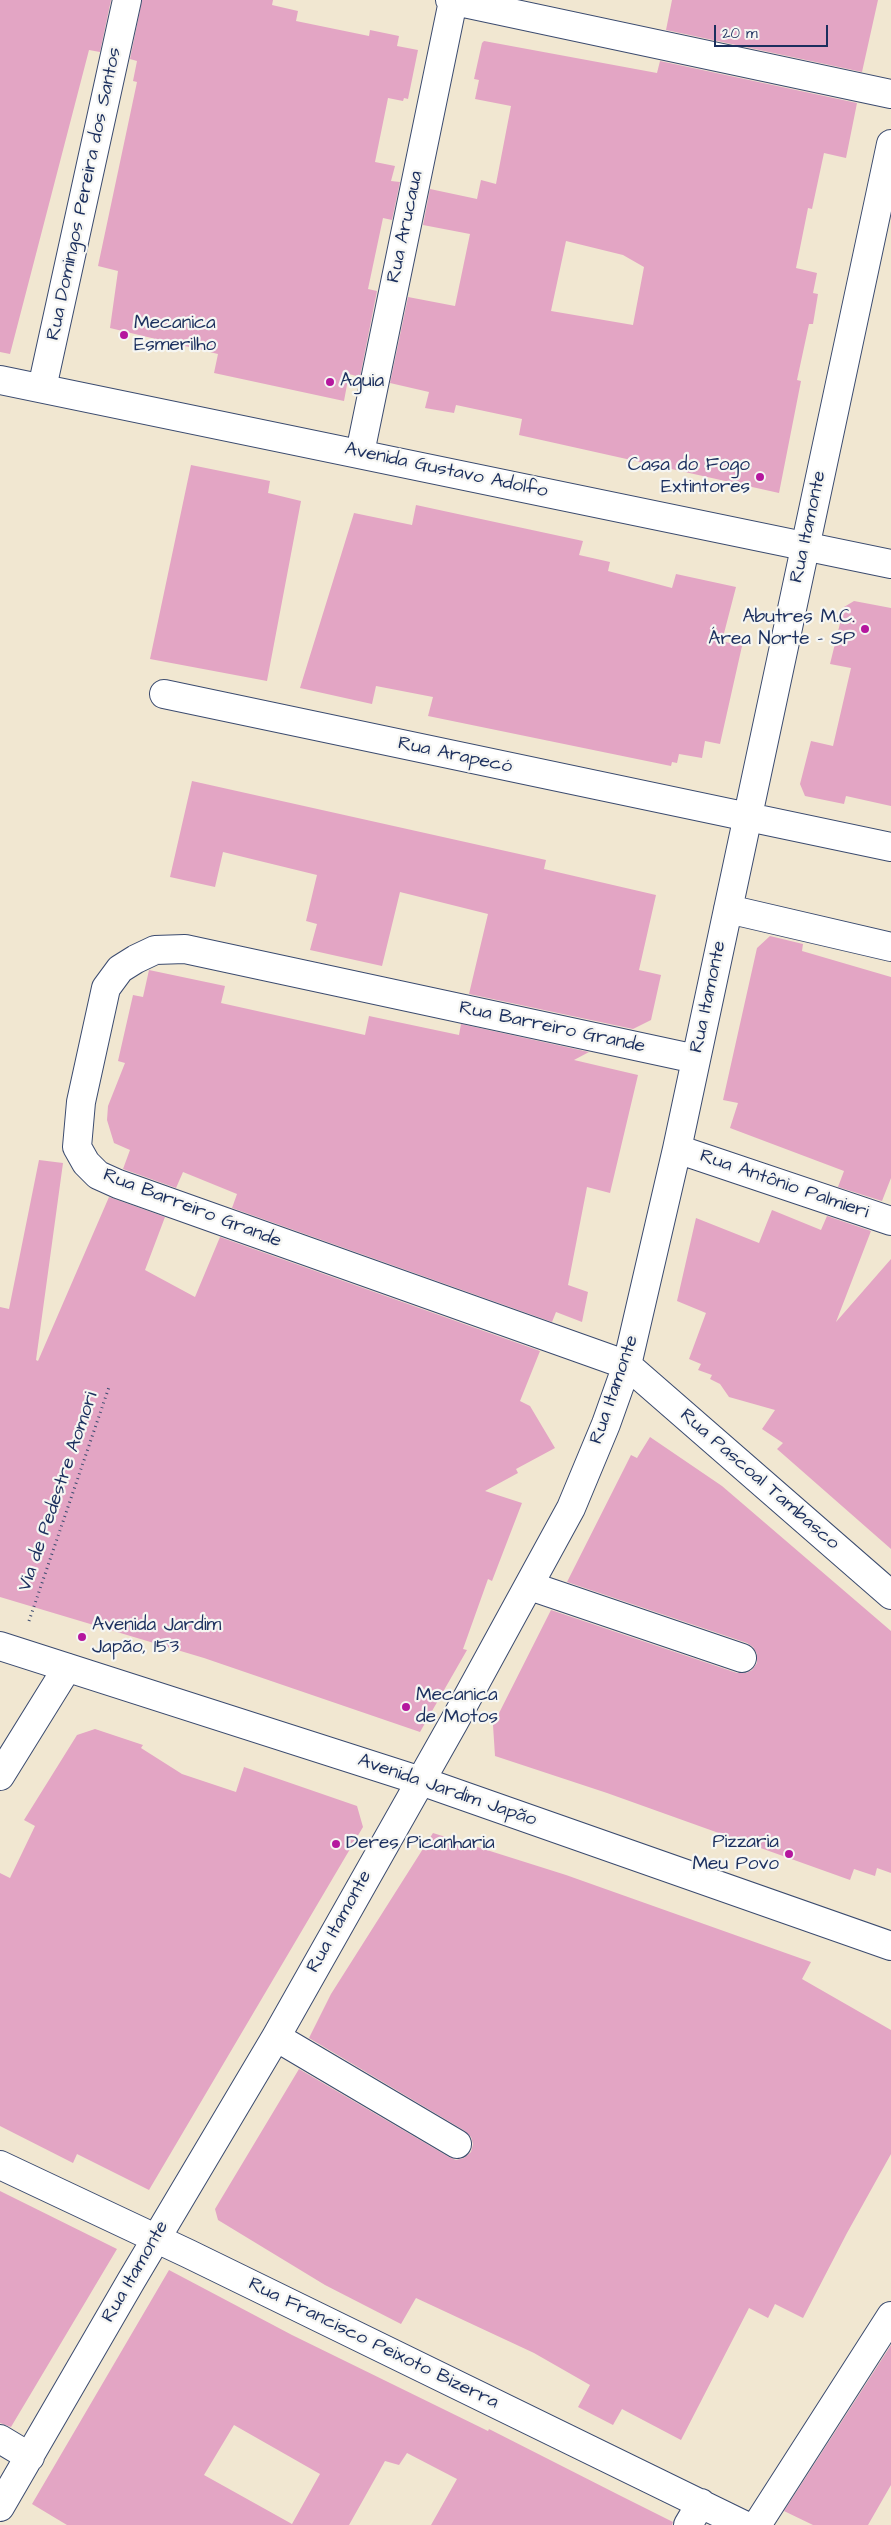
<!DOCTYPE html>
<html>
<head>
<meta charset="utf-8">
<style>
	body { margin:0 }
	#map { position:relative; width:891px; height:2525px; overflow:hidden; background:#f1e7d1; font-family:"Architects Daughter",sans-serif }
	canvas { display:block }
	.scale { position:absolute; left:714px; top:25px; width:114px; height:22px; box-sizing:border-box; border:2px solid #1b2f5e; border-top:0; padding-left:6px; font-size:15px; line-height:18px; white-space:nowrap; color:#1b2f5e; -webkit-text-stroke:4px #f6f6f2; paint-order:stroke }
</style>
</head>
<body>
<div id="map">
<canvas width="891" height="2525"></canvas>
<div class="scale">20 m</div>
</div>
<script>
const ctx = document.querySelector('canvas').getContext('2d');
ctx.lineJoin = 'round';
function paint(path, color) { ctx.fillStyle = color; ctx.fill(path, 'evenodd'); }
function trace(path, color, width, dash) { ctx.strokeStyle = color; ctx.lineWidth = width; ctx.lineCap = dash ? 'butt' : 'round'; ctx.setLineDash(dash || []); ctx.stroke(path); }
function write(font, color, halo, rows, align = 'center') {
  ctx.font = font + ' "Architects Daughter",sans-serif'; ctx.lineWidth = 4.5; ctx.setLineDash([]); ctx.textBaseline = 'middle'; ctx.strokeStyle = halo; ctx.fillStyle = color; for (const [text, x, y, turn = 0] of rows) {
    ctx.save(); ctx.translate(x, y); ctx.rotate((+turn || 0) * Math.PI / 180); ctx.textAlign = isNaN(turn) ? turn : align; if (halo) ctx.strokeText(text, 0, 0); ctx.fillText(text, 0, 0); ctx.restore();
  }
}
const building = new Path2D(`
	M0,0H111L100,52L89,50L10,354L0,352Z
	M142,0H273L272,5L298,11L296,21L369,36L370,30L399,36L397,46L418,50L408,99L404,98L403,101L388,98L375,162L395,166L391,181L400,182L392,220L383,218L368,289L377,291L360,377L349,374L344,401L214,373L218,354L110,328L118,271L98,266L137,82L133,81L137,61L130,59Z
	M672,0H878L862,72L666,30Z
	M484,41L657,73L660,61L857,103L846,158L824,153L812,209L808,208L796,268L817,273L813,293L818,294L813,324H809L797,380L801,381L779,493L519,435L522,419L456,405L454,413L425,408L429,392L390,383L408,297L455,306L470,234L423,225L430,189L477,199L481,180L496,184L511,106L475,99L479,80L474,79L482,43ZM566,241L623,255L644,267L633,325L551,311Z
	M191,465L270,481L268,493L301,501L267,681L150,659Z
	M416,505L583,541L579,555L610,562L608,571L672,588L676,574L736,587L722,641L742,646L720,744L705,741L702,758L679,754L677,763L672,762L671,766L428,716L433,697L376,686L372,704L300,688L354,513L412,525Z
	M854,601L891,608V806L846,796L844,804L805,796L800,784L811,741L833,746L851,668L830,664L844,607Z
	M192,781L546,860L544,869L656,895L639,970L661,975L651,1020L633,1029L469,994L488,914L400,892L382,966L310,950L317,924L306,921L317,875L223,852L215,887L170,877Z
	M770,936L803,944L802,951L891,977V1178L882,1201L838,1187L844,1171L730,1128L738,1103L723,1100L757,948Z
	M149,970L225,986L221,1003L365,1035L369,1016L459,1035L461,1024L589,1052L574,1060L638,1075L610,1193L587,1187L568,1285L588,1292L582,1322L556,1312L552,1322L232,1208L237,1194L183,1172L176,1188L123,1169L130,1150L114,1143L107,1120L108,1106L125,1063L118,1061L133,995L143,997Z
	M39,1160L63,1163L36,1360L38,1361L109,1197L165,1217L145,1270L195,1297L220,1237L540,1351L520,1401L530,1406L555,1448L516,1469L518,1473L485,1491L522,1503L492,1581L488,1579L463,1649L467,1650L420,1732L204,1658L0,1597V1307L9,1309Z
	M772,1210L821,1230L827,1216L871,1231L836,1322L891,1259V1549L777,1449L783,1443L762,1429L775,1410L729,1397L720,1384L710,1379L712,1375L698,1370L701,1364L689,1359L706,1313L677,1301L696,1218L759,1243Z
	M650,1437L722,1486L891,1631V1873L877,1868L875,1876L854,1869L850,1880L607,1793L495,1756L493,1725L551,1610L737,1673H746L752,1670L757,1663V1654L753,1647L747,1643L567,1582L631,1455L637,1458Z
	M95,1729L143,1745L141,1748L182,1774L236,1792L244,1767L357,1806L363,1827L149,2190L77,2154L73,2163L0,2126V1873L10,1878L35,1826L24,1820L77,1735Z
	M433,1833L566,1875L811,1962L802,1979L891,2030V2154L847,2233L803,2318L775,2304L768,2318L749,2308L681,2440L622,2409L613,2425L578,2407L590,2385L534,2353L416,2298L401,2324L325,2285L218,2220L215,2209L299,2069L449,2157L456,2160L464,2158L471,2152L473,2144L471,2137L465,2131L309,2038L331,1994Z
	M0,2191L117,2249L11,2427L0,2423Z
	M169,2270L292,2335L488,2431L489,2429L619,2495L673,2522L672,2525H431L457,2479L407,2453L399,2465L385,2461L349,2525H67L32,2504ZM234,2425L320,2474L292,2524L204,2475Z
	M891,2345V2485L868,2525H813L784,2511Z`);
const path = new Path2D(`
	M29,1621L109,1387`);
const minor = new Path2D(`
	M450,0L891,94
	M42,388L127,0
	M360,453L453,1
	M164,694L891,847
	M728,909L891,947
	M696,1059L185,949L155,950L136,959L120,969L106,988L81,1102L77,1147L86,1163L98,1175L118,1184L627,1365L891,1595
	M677,1149L891,1221
	M530,1586L742,1658
	M0,1776L67,1668
	M276,2037L457,2144
	M0,2165L189,2254L744,2525
	M0,2439L30,2457
	M0,2507L131,2281L276,2037L454,1722L571,1508L606,1424L627,1365L677,1149L891,144
	M688,2525L701,2503
	M757,2525L891,2316`);
const major = new Path2D(`
	M0,380L891,564
	M0,1646L421,1781L891,1946`);
const markers = [
	[124,335,5,"#b5179e"],
	[330,382,5,"#b5179e"],
	[760,477,5,"#b5179e"],
	[865,629,5,"#b5179e"],
	[82,1637,5,"#b5179e"],
	[406,1707,5,"#b5179e"],
	[336,1844,5,"#b5179e"],
	[789,1854,5,"#b5179e"]
];
const streetNames = [
	["Rua Domingos Pereira dos Santos",85,194,-78],
	["Rua Arucaua",406,227,-78],
	["Avenida Gustavo Adolfo",446,471,12],
	["Rua Itamonte",809,527,-78],
	["Rua Arapecó",455,756,12],
	["Rua Itamonte",709,997,-78],
	["Rua Barreiro Grande",552,1028,12],
	["Rua Antônio Palmieri",784,1185,19],
	["Rua Barreiro Grande",192,1209,21],
	["Rua Itamonte",615,1390,-71],
	["Rua Pascoal Tambasco",759,1480,41],
	["Via de Pedestre Aomori",59,1492,-71],
	["Avenida Jardim Japão",447,1791,19],
	["Rua Itamonte",340,1922,-61],
	["Rua Itamonte",136,2272,-60],
	["Rua Francisco Peixoto Bizerra",373,2344,26]
];
const poiNames = [
	["Mecanica",134,324],
	["Esmerilho",134,346],
	["Aguia",340,382],
	["Casa do Fogo",750,466,"right"],
	["Extintores",750,488,"right"],
	["Abutres M.C.",855,618,"right"],
	["Área Norte - SP",855,640,"right"],
	["Avenida Jardim",92,1626],
	["Japão, 153",92,1648],
	["Mecanica",416,1696],
	["de Motos",416,1718],
	["Pizzaria",779,1843,"right"],
	["Meu Povo",779,1865,"right"],
	["Deres Picanharia",346,1844]
];
paint(building, '#e3a5c4');
trace(minor, '#3b4b6f', 30);
trace(major, '#3b4b6f', 30);
trace(path, '#3b4b6f', 3, [1, 4]);
trace(minor, '#fff', 28);
trace(major, '#fff', 28);
for (const [x, y, r, color] of markers) { const dot = new Path2D(); dot.arc(x, y, r, 0, 2 * Math.PI); ctx.fillStyle = color; ctx.fill(dot); trace(dot, '#f6f6f2', 2); }
write('19px', '#1b2f5e', '#f6f6f2', streetNames);
write('19px', '#1b2f5e', '#f6f6f2', poiNames, 'left');
</script>
</body>
</html>
